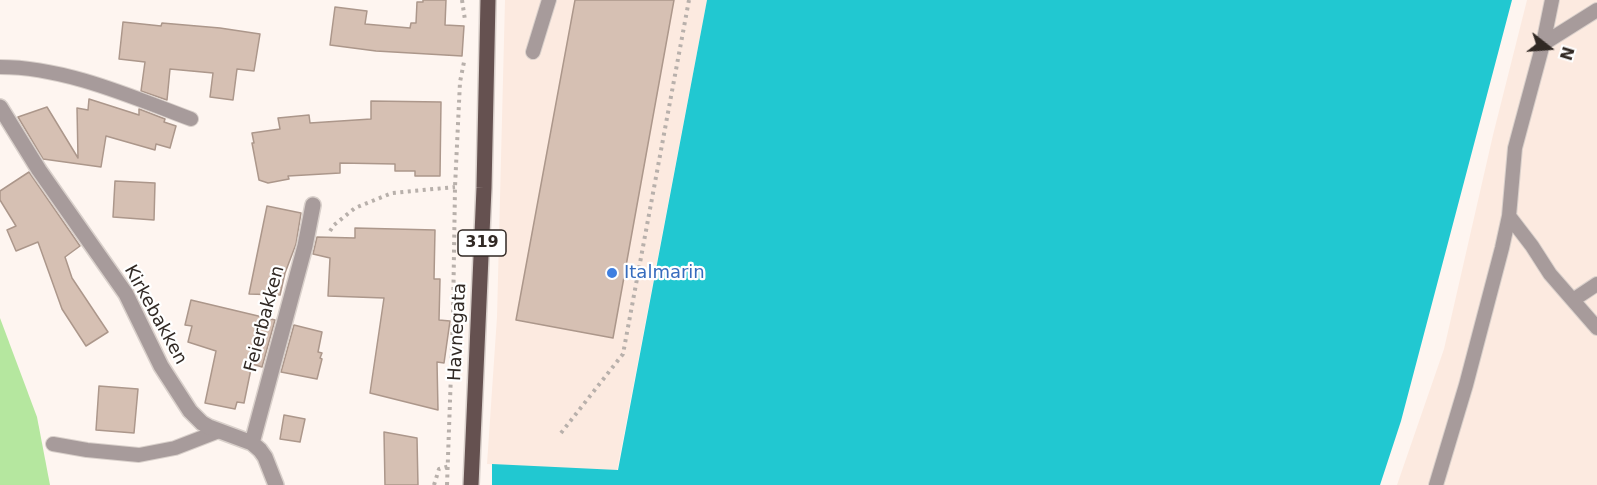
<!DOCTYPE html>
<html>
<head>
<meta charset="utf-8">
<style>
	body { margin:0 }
	#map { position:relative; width:1597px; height:485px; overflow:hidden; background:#fef5f0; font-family:"DejaVu Sans",sans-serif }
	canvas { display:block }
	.north { position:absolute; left:1519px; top:18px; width:60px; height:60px; -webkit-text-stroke:4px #fff; paint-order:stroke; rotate:107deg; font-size:16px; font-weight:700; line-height:24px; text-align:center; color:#312924 }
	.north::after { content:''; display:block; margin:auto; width:21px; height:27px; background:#312924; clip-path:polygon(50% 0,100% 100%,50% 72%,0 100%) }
</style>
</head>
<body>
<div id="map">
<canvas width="1597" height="485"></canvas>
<div class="north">N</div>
</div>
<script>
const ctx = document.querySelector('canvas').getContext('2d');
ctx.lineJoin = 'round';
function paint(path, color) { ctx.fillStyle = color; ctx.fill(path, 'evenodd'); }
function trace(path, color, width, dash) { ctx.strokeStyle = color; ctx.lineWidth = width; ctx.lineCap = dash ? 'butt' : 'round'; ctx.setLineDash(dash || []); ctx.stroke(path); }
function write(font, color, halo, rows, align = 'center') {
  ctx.font = font + ' "DejaVu Sans",sans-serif'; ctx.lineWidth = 4.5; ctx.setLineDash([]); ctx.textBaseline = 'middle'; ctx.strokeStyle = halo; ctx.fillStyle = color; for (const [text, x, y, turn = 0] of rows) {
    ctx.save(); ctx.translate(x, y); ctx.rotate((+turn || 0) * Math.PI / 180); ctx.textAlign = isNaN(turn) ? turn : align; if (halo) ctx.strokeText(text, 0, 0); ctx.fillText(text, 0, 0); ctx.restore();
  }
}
const built = new Path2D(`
	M505,0H707L617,471L487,464L497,317Z
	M1527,0H1597V485H1397L1444,349L1493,135Z`);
const green = new Path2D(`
	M0,318L37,417L50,485H0Z`);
const water = new Path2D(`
	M707,0H1512L1401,421L1380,485H492V464L618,470Z`);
const building = new Path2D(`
	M423,0H446L445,25L464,26L462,56L376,51L330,45L335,7L367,11L365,24L410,28L411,23H416L417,2H423Z
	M575,0H674L613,338L516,320Z
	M123,22L161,26L162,23L220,28L260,34L254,71L237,69L233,100L210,97L213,73L170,69L167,100L141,91L145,62L119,59Z
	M89,99L139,115V109L165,119L164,122L176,126L170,148L156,144L155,150L106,136L101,167L43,159L18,117L47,107L78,158L77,108L88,110Z
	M371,101L441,102L440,176H415V171H395V164L340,163V173L288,176L289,179L268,183L259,180L252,143H254L252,133L280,129L278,118L309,115L310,123L371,119Z
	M29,172L80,246L65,257L72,278L108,332L86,346L62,309L38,242L16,251L7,230L16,226L0,200V191Z
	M115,181L155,183L154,220L113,217Z
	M267,206L301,213L296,244L285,273L280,295L249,294Z
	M355,228L435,230L434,279H440L439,320L450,321L444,363L437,362L438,410L370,393L384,298L328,296L330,258L313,254L317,237L355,238Z
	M191,300L275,320L262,367L252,364L244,403L237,402L235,409L205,403L216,351L188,342L192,326L185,325Z
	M294,325L322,332L318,352L322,353L320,358L322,359L317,379L281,372Z
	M99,386L138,389L134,433L96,430Z
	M284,415L305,419L300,442L280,439Z
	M384,432L417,438L418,485H385Z`);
const path = new Path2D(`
	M462,0L465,20
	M330,231L334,225L355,208L392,193L455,187
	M561,433L623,354L689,0
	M434,485L439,469L450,466
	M447,485L453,317L455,187L460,82L464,62`);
const service = new Path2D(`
	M1543,44L1597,10
	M533,52L549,0
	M0,67C65,67 132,97 191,119
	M1509,216L1532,246L1550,274L1597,328
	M1573,300L1597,284
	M53,444L87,450L139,455L175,448L219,431
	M1436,485L1466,385L1502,248L1509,216L1515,148L1543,44L1552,0`);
const minor = new Path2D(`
	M0,107L39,170L126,294L161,366L190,411L202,423L209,427L244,440L252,443L260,450L265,457L276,485
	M252,443L305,246L313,205`);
const primary = new Path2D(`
	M471,485L484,188L488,0`);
const markers = [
	[612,273,6,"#3f7fe0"]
];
const shields = [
	[482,243,48]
];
const shieldNames = [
	["319",482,243]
];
const shopNames = [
	["Italmarin",624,273]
];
const streetNames = [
	["Kirkebakken",155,315,61],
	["Feierbakken",265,319,-75],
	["Havnegata",458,332,-87]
];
paint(built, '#fceae0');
paint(green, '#b5e79f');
paint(water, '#21c8d1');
paint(building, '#d6c0b3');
trace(building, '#ac978b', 1.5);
trace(service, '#d9d0cb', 16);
trace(minor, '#d9d0cb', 18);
trace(primary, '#d9d0cb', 18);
trace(path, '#b8b0ab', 4, [3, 4.5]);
trace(service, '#a79b9b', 14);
trace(minor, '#a79b9b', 15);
trace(primary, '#655150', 15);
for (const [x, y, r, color] of markers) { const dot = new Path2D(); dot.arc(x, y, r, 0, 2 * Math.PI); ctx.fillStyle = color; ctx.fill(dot); trace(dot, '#fff', 2); }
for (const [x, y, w] of shields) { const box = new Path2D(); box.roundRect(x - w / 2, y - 13, w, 26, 4.5); ctx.fillStyle = '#fff'; ctx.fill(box); trace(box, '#312924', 1.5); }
write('bold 16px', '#312924', null, shieldNames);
write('18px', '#366cbe', '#fff', shopNames, 'left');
write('18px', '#312924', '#fff', streetNames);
</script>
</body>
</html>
